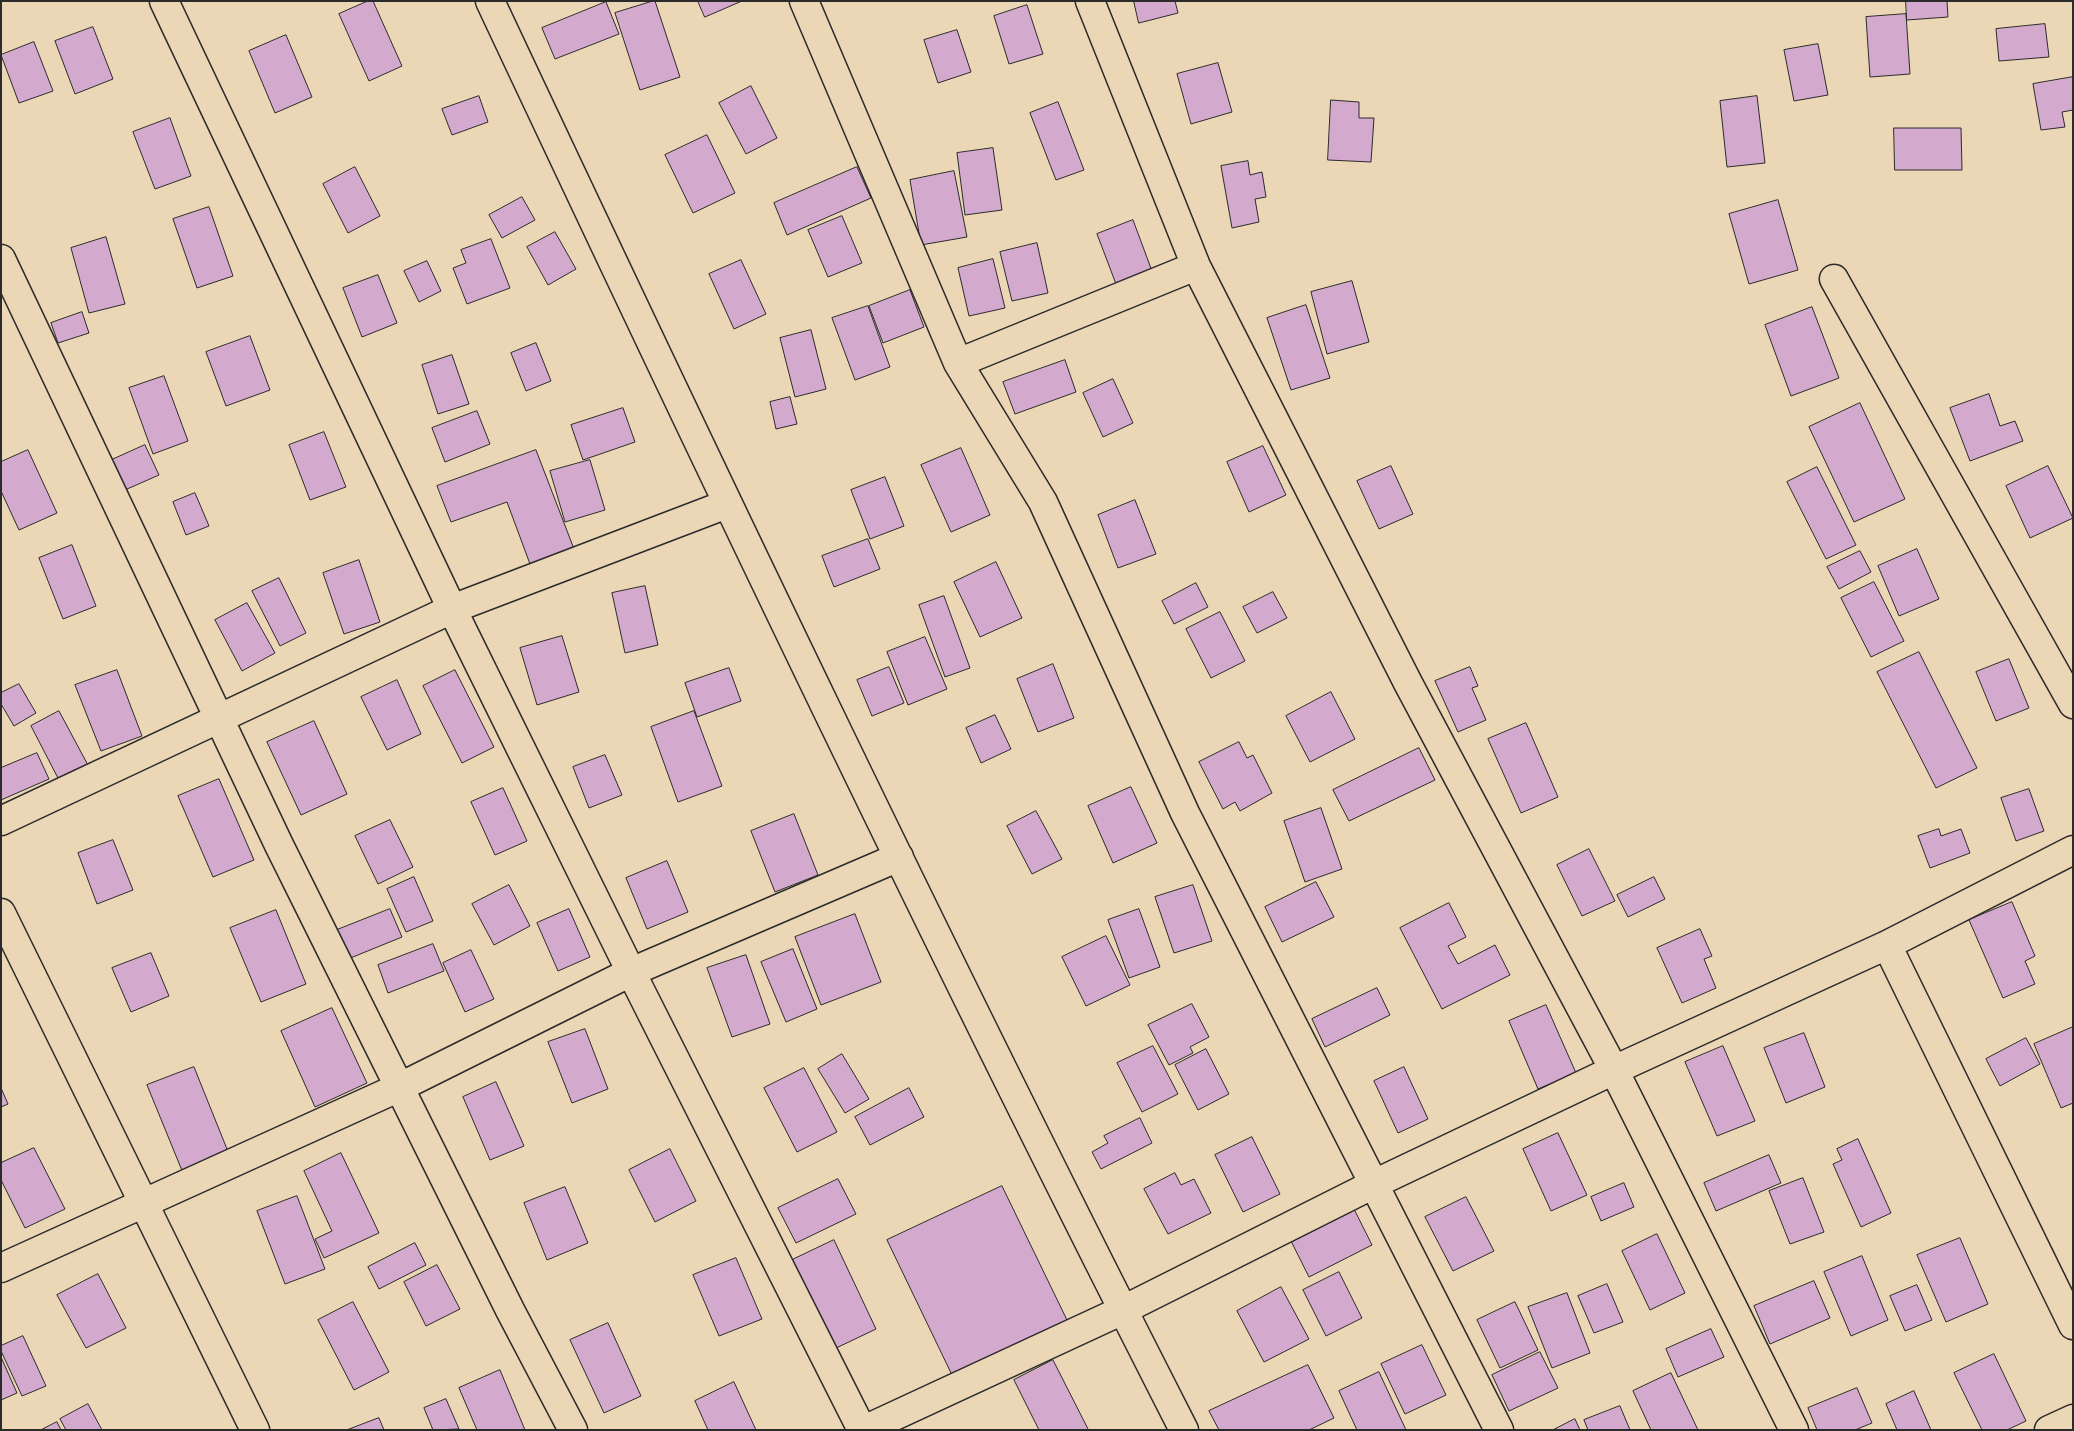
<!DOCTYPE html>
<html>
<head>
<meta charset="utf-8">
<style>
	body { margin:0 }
	#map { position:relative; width:2074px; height:1431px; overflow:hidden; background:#ebd6b5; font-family:"Balsamiq Sans",sans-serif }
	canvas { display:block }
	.frame { position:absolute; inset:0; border:2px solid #2b2b2b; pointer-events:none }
</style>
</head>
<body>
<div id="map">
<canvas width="2074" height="1431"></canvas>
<div class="frame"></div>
</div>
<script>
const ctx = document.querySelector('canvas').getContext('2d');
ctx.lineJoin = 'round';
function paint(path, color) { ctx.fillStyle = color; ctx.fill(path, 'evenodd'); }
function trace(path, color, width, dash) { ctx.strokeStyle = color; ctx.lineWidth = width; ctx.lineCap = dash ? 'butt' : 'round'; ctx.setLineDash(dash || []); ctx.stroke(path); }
const building = new Path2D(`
	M368,1H373L402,66L369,81L339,14Z
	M653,1H655L680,77L640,90L615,13Z
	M698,1H742L705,17Z
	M1134,1H1175L1178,13L1139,23Z
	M1906,1H1947L1948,17L1907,20Z
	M606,2L619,34L555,59L542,28Z
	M1027,5L1043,54L1009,64L994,16Z
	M1906,14L1910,74L1870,77L1866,17Z
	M2045,24L2049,57L1999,61L1996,29Z
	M93,27L113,79L75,94L55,41Z
	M957,30L971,72L938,83L924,40Z
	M286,35L312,97L275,113L249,51Z
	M34,42L53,91L19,103L1,55Z
	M1818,44L1828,95L1794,101L1784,50Z
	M1218,63L1232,112L1191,124L1177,74Z
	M2073,77V110L2062,112L2065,127L2041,130L2033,84Z
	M751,86L777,138L746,154L719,103Z
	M479,96L488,122L452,135L442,109Z
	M1757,96L1765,163L1727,167L1720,101Z
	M1331,100L1359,102V118H1374L1371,162L1328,160Z
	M1058,102L1084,170L1056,180L1030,113Z
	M170,118L191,176L155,189L133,132Z
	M1894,128H1961L1962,170H1895Z
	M707,135L735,193L693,213L665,155Z
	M993,148L1002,210L965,215L957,153Z
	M1248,161L1250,175L1262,172L1266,197L1255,199L1259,222L1232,228L1221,166Z
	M355,167L380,216L348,233L323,184Z
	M857,167L871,198L787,235L774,203Z
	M954,171L967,237L921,245L910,180Z
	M522,197L535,220L502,238L489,215Z
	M1778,200L1798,270L1749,284L1729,214Z
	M209,207L233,276L197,288L173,219Z
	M842,216L862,263L828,277L808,230Z
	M1133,220L1152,271L1116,284L1097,234Z
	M555,232L576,269L548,285L527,247Z
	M106,237L125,304L89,313L71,248Z
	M491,239L510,288L467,304L453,268L466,263L461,250Z
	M1037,243L1048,293L1012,301L1000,252Z
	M993,259L1005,308L969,316L958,268Z
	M741,260L766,314L734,329L709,274Z
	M427,261L441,291L419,302L404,271Z
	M378,275L397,323L362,337L343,288Z
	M1352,281L1369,342L1327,354L1311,292Z
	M910,290L924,327L883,343L869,306Z
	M1306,305L1330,378L1291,390L1267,318Z
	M868,306L890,367L855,380L832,318Z
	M1812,307L1839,378L1791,396L1765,325Z
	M82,312L89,333L58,343L51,323Z
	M811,330L826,389L795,397L780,338Z
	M250,336L270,390L226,406L206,352Z
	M536,343L551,381L526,391L511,353Z
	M452,355L469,404L438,414L422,365Z
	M1065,360L1076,392L1015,414L1003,382Z
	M164,376L188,441L153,454L129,388Z
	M1113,379L1133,423L1103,437L1083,393Z
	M1989,394L2000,426L2015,421L2023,441L1970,461L1950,408Z
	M790,397L797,424L776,429L770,402Z
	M1860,403L1905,499L1854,522L1809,427Z
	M623,408L635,442L583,460L571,425Z
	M477,411L490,444L445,462L432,428Z
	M324,432L346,487L310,500L289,445Z
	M145,445L159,475L118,493L105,463Z
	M1263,446L1286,495L1249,512L1227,462Z
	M961,448L990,515L951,532L921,465Z
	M28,450L57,513L19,530L1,491V462Z
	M536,450L574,549L530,564L507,502L451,522L437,486Z
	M590,460L605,510L565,522L550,471Z
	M1391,466L1413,514L1379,529L1357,481Z
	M2048,466L2073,518L2030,538L2006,486Z
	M1817,467L1856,545L1826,559L1787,482Z
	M885,477L904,526L870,539L851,490Z
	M195,493L209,526L186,535L173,502Z
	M1135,500L1156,554L1118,568L1098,515Z
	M868,539L880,569L834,587L822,556Z
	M72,545L96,606L63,619L39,558Z
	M1917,549L1939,599L1899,616L1878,566Z
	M1860,551L1871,572L1839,589L1827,567Z
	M359,560L380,622L344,634L323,573Z
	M996,562L1022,618L980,637L954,582Z
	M279,578L306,633L280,646L252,591Z
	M1874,582L1904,641L1871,657L1841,598Z
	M1196,583L1208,607L1174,624L1162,601Z
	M645,586L658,645L625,653L612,593Z
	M1273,592L1287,618L1257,633L1243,607Z
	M944,596L970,668L945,677L919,605Z
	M247,603L275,653L242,671L215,620Z
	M1220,612L1245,661L1211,678L1186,629Z
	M562,636L579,692L537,705L520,648Z
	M925,637L947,689L908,705L887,652Z
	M1919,652L1977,768L1936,788L1877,672Z
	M2009,659L2029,708L1996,721L1976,672Z
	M1053,664L1074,718L1038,732L1017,679Z
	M889,667L904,703L872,716L857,680Z
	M1470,667L1478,686L1472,688L1486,720L1458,732L1435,681Z
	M729,668L741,701L697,717L685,683Z
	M117,670L142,736L101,751L75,685Z
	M455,670L494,747L462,763L423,686Z
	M397,680L421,734L387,750L361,697Z
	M19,684L36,713L14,726L1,704V693Z
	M1331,692L1355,739L1310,762L1286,716Z
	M59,711L89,767L60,782L31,726Z
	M694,711L722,786L678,802L651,727Z
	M995,715L1011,749L981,763L966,728Z
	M314,721L347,794L301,815L267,742Z
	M1526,723L1558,797L1521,813L1488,739Z
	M1239,742L1247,758L1253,755L1272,793L1240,811L1235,802L1223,809L1199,762Z
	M1419,748L1435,780L1349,821L1333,790Z
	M37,753L49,779L1,800V768Z
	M605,755L622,795L589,808L573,767Z
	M219,779L254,860L213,877L178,796Z
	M1131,787L1157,843L1113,863L1088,806Z
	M503,788L527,841L495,855L471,802Z
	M2029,789L2044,831L2016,841L2001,798Z
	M1321,808L1342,869L1305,882L1284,821Z
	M1036,811L1062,859L1032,874L1007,826Z
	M794,814L818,875L775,892L751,831Z
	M390,820L413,867L378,884L355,836Z
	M1939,829L1941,836L1961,829L1970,853L1930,868L1918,836Z
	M113,840L133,890L97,904L78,853Z
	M1589,849L1615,901L1582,916L1557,865Z
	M667,861L688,912L647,929L626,878Z
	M414,877L433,921L406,932L387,889Z
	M1654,877L1665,899L1628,917L1617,895Z
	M1316,882L1334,917L1282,942L1265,907Z
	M509,885L530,926L494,945L472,904Z
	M1193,885L1212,941L1174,953L1155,897Z
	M2012,902L2035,956L2025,961L2035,984L2003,998L1969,920Z
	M1449,903L1466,937L1448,946L1458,964L1495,945L1510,975L1442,1009L1400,928Z
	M390,909L402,937L348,959L337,930Z
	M569,909L590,957L558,971L537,923Z
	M1139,909L1160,967L1129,978L1108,920Z
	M276,910L306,984L261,1002L230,928Z
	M855,914L881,982L821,1005L795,937Z
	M1700,929L1712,956L1704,959L1716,988L1682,1003L1657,948Z
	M1106,936L1130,985L1086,1006L1062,957Z
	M433,944L444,971L388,993L378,965Z
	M793,949L817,1009L786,1022L761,962Z
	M471,950L494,999L465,1012L443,963Z
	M151,953L169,996L131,1012L112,968Z
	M746,955L770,1024L732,1037L707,968Z
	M1377,988L1390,1015L1325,1047L1312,1019Z
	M1192,1004L1209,1037L1190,1047L1193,1053L1169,1065L1148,1025Z
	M1546,1005L1576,1073L1538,1089L1509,1021Z
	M332,1008L367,1083L315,1107L281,1031Z
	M2073,1027V1103L2061,1108L2034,1044Z
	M585,1029L608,1089L572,1103L548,1042Z
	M1804,1033L1825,1087L1786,1103L1764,1048Z
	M2026,1038L2040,1064L2000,1086L1986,1059Z
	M1153,1046L1178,1094L1142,1112L1117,1063Z
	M1723,1046L1755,1121L1717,1136L1685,1062Z
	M1206,1049L1229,1094L1198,1110L1175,1065Z
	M842,1054L869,1099L845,1113L818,1069Z
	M194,1067L229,1154L183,1173L147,1085Z
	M1404,1067L1428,1119L1398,1133L1374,1081Z
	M804,1068L837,1132L797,1152L764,1088Z
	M496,1082L524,1146L490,1160L463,1097Z
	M1,1088L8,1104L1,1107Z
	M909,1088L924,1117L870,1145L855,1117Z
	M1140,1118L1152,1143L1101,1169L1092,1152L1108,1143L1104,1136Z
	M1558,1133L1587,1195L1551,1211L1523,1149Z
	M1252,1137L1280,1194L1243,1212L1215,1155Z
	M1858,1139L1891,1213L1861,1227L1833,1164L1842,1160L1837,1149Z
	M34,1148L65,1209L25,1228L1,1180V1163Z
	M670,1149L696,1201L655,1222L629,1170Z
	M341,1153L379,1233L324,1258L315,1239L332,1231L304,1171Z
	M1769,1155L1781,1183L1716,1211L1704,1183Z
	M1175,1173L1181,1185L1194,1179L1211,1213L1168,1234L1144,1189Z
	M1803,1178L1824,1232L1790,1244L1769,1191Z
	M838,1179L856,1214L796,1243L778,1208Z
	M1624,1183L1634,1207L1601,1221L1591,1197Z
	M1002,1186L1067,1320L952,1375L887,1240Z
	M565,1187L588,1243L547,1260L524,1203Z
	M297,1196L325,1269L285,1284L257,1211Z
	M1466,1197L1494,1251L1453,1271L1425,1217Z
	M1354,1209L1372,1245L1309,1277L1291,1241Z
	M1657,1234L1685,1293L1650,1310L1622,1251Z
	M1960,1238L1988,1304L1946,1322L1917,1255Z
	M834,1240L876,1329L832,1350L790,1261Z
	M415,1243L426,1265L379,1289L368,1267Z
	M1862,1256L1888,1320L1851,1336L1824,1272Z
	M736,1258L762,1319L719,1336L693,1275Z
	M437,1265L460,1309L426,1326L404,1282Z
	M1339,1272L1362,1318L1326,1336L1303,1290Z
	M98,1274L126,1328L86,1348L57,1295Z
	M1814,1281L1830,1318L1770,1344L1754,1306Z
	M1607,1284L1623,1322L1594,1333L1578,1296Z
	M1917,1285L1932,1320L1905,1331L1890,1296Z
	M1281,1287L1309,1339L1264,1362L1237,1311Z
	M1567,1293L1590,1353L1552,1368L1528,1307Z
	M353,1302L389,1372L354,1390L318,1320Z
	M1515,1302L1538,1350L1500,1368L1477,1320Z
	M608,1323L641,1396L604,1413L570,1340Z
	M1711,1329L1724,1357L1678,1377L1666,1349Z
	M23,1336L46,1386L22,1396L1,1351V1346Z
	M1422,1345L1446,1395L1405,1414L1381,1364Z
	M1540,1352L1558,1388L1509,1411L1492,1375Z
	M1994,1354L2026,1421L2007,1430H1982L1954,1373Z
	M1,1357L17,1393L1,1400Z
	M1053,1360L1088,1429L1087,1430H1039L1014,1380Z
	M1308,1365L1334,1418L1309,1430H1219L1209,1411Z
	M500,1370L525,1430H477L459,1388Z
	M1379,1372L1406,1430H1357L1339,1391Z
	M1671,1373L1698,1430H1651L1633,1391Z
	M734,1382L756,1430H708L695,1401Z
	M1857,1388L1872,1423L1855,1430H1817L1808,1408Z
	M1914,1391L1931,1430H1897L1886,1404Z
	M446,1399L459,1429L433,1430L424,1408Z
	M88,1404L102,1430H66L60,1419Z
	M1620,1406L1630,1430H1588L1584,1420Z
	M379,1418L384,1430H347Z
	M1575,1419L1580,1430H1553Z
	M57,1422L61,1430H41Z`);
const minor = new Path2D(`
	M164,1L452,609L631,972L862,1430
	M490,1C715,480 943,958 1184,1430
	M804,1L958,363L1043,502L1185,813L1499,1430
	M1090,1L1196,266L1408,683L1614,1070L1794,1430
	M1,259L279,845L510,1310L573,1430
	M1834,279L2073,704
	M958,363L1196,266
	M1,821L452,609L727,504
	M1,913L255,1430
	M1887,945L2073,1325
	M1,1268L400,1087L631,972L899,857
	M864,1430L1123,1310L1374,1184L1614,1070L1887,945L2073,850
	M2049,1430L2073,1419`);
paint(building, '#d4a9ce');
trace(building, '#2b2b2b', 1);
trace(minor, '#2b2b2b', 31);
trace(minor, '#ebd6b5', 28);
</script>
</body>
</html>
